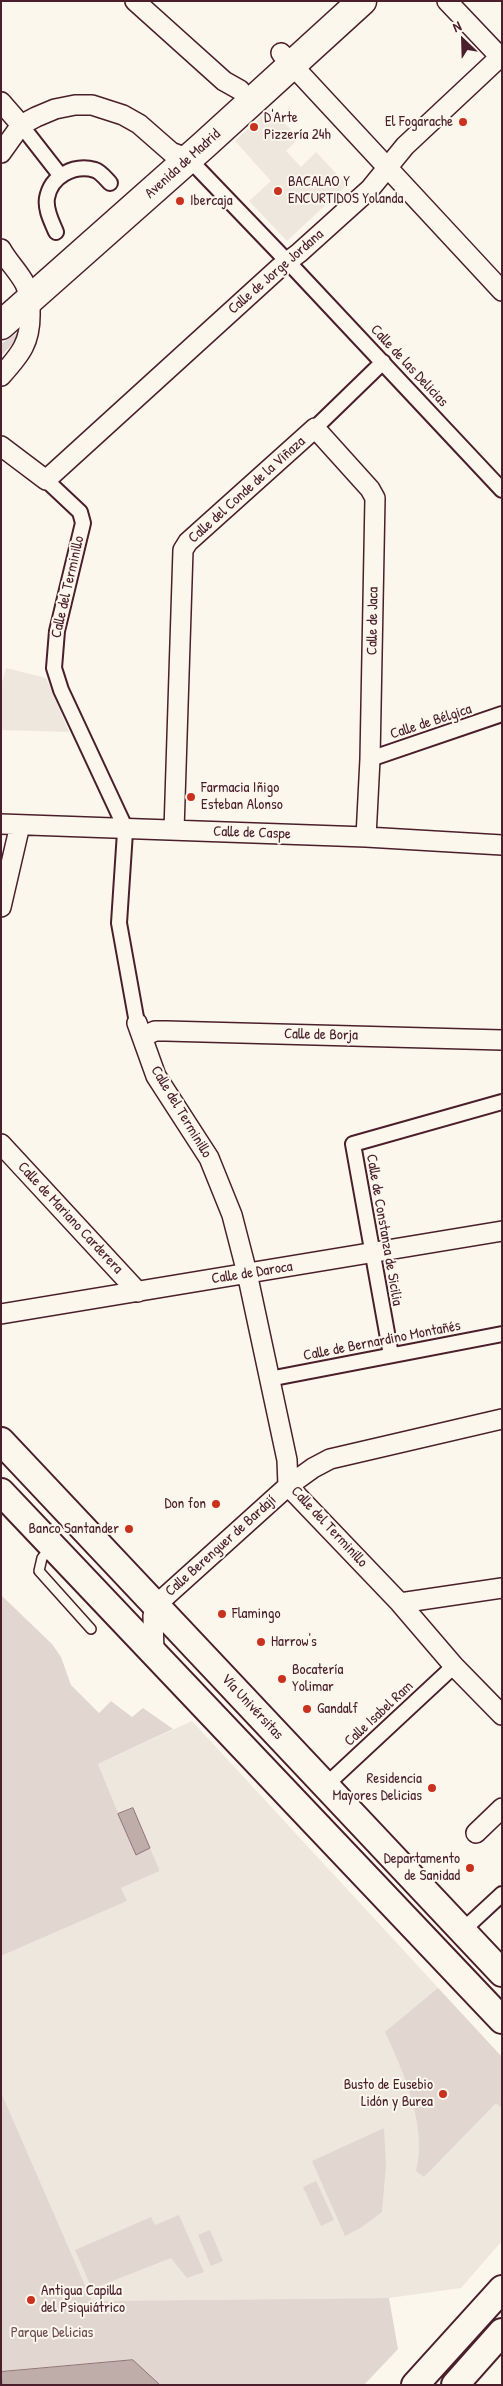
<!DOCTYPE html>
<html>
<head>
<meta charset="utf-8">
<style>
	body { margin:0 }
	#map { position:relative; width:503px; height:2386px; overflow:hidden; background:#fbf7ec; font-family:"Patrick Hand",sans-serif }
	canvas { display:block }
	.frame { position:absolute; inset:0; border:2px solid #4a1f2b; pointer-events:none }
	.north { position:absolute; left:438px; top:15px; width:50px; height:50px; -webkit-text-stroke:4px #fbf7ec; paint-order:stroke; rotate:336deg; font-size:14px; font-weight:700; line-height:20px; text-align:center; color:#4a1f2b }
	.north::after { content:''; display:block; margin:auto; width:18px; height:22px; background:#4a1f2b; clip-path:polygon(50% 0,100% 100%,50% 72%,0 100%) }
</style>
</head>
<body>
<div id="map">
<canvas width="503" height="2386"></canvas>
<div class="frame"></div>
<div class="north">N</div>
</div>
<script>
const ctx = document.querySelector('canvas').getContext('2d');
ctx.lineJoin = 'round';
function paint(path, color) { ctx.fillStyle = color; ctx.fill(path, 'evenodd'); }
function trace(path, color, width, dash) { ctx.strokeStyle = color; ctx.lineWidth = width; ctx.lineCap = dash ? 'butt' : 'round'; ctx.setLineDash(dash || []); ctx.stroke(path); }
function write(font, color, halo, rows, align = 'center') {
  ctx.font = font + ' "Patrick Hand",sans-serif'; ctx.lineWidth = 4; ctx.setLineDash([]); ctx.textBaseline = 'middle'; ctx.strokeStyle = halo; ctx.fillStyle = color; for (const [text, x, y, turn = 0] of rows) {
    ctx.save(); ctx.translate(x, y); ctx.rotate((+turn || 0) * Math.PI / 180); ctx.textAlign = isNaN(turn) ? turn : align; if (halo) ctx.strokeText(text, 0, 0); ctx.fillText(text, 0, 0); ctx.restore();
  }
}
const built = new Path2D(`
	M270,108L299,138L286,151L301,167L316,152L347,185L287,241L249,201L271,181L235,141Z
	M6,668L46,678L69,732L1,730V686Z
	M192,1721L502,2057V2241L461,2288L389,2298L92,2301L1,2092V1956L126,1901L121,1888L160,1871L133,1808L118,1814L98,1764Z`);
const green = new Path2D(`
	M17,333V339L1,356V344Z
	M1,1595L52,1644L61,1657L71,1685L99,1713L111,1701L132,1717L143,1708L173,1729L98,1764L118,1813L133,1808L160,1871L121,1888L127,1901L1,1956Z
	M438,1988L502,2057V2108L496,2103L424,2177L416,2171C428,2128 403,2070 385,2032Z
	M1,2092L92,2301L389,2298L398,2349L364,2385H1Z
	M384,2128L386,2164L382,2212L362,2227L345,2236L312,2161Z
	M316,2181L334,2220L321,2226L303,2187Z
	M179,2215L204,2272L187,2278L171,2258L92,2289L75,2250L151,2217L155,2225Z
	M210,2230L223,2261L211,2266L198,2235Z`);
const water = new Path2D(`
	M133,1808L150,1848L136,1855L118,1814Z
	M133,2360L160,2385H2L1,2372Z`);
const service = new Path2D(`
	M50,1548L42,1558L39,1571L91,1629`);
const pedestrian = new Path2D(`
	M21,125L60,175
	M189,159L284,258
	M56,232C52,222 45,210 47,198C51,176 74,164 95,170C101,172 106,179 110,183
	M291,265L502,490
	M315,428L383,362
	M46,480L80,512L83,523L57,631L54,668L61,690L123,823
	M370,759L502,714
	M125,832L119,923L137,1023
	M391,1355L353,1144L502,1102
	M269,1379L502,1334
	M325,1786L454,1666
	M462,1931L502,1894`);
const minor = new Path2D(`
	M135,1L224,81L240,90
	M447,1L502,59
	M281,53L502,291
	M1,102L21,125
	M1,153L21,125L36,117L55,109L75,105H92L123,115L139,124L171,152L189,159
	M1,249C8,262 19,272 25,284C29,292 30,302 30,311C31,342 21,354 1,376
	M1,446L46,480L279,268L299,253L370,189L405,146L500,57
	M1,824L366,837L502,845
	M174,830L183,550L188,542L315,428L370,489L375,498L370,759L366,837
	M1,907L20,825
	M137,1023L156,1076L209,1158L232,1215L247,1273L287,1460L288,1486L400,1603L454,1666L502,1715
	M142,1037L155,1031H166L502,1040
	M1,1144L138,1292
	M1,1314L502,1231
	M400,1603L502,1588
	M154,1653L153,1616L156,1605L288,1486L313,1468L330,1459L502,1419
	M476,1833L502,1808`);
const secondary = new Path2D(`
	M1,1441L502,1973
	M1,1492L502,2020
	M415,2385L502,2289
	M455,2385L502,2332`);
const primary = new Path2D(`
	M1,325L204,145L362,1`);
const markers = [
	[463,122,5,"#c8321e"],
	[254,127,5,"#c8321e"],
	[278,191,5,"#c8321e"],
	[180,201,5,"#c8321e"],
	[191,797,5,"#c8321e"],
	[216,1504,5,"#c8321e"],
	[129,1529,5,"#c8321e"],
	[222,1614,5,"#c8321e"],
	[261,1642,5,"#c8321e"],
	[282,1679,5,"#c8321e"],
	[307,1709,5,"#c8321e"],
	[432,1788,5,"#c8321e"],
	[470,1868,5,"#c8321e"],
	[443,2094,5,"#c8321e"],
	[31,2300,5,"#c8321e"]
];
const poiNames = [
	["D'Arte",264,118],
	["Pizzería 24h",264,135],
	["El Fogarache",453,122,"right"],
	["BACALAO Y",288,182],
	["ENCURTIDOS Yolanda",288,199],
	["Ibercaja",190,201],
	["Farmacia Iñigo",201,788],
	["Esteban Alonso",201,805],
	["Don fon",206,1504,"right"],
	["Banco Santander",119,1529,"right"],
	["Flamingo",232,1614],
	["Harrow's",271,1642],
	["Bocatería",292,1670],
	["Yolimar",292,1687],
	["Gandalf",317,1709],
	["Residencia",422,1779,"right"],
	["Mayores Delicias",422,1796,"right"],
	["Departamento",460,1859,"right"],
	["de Sanidad",460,1876,"right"],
	["Busto de Eusebio",433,2085,"right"],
	["Lidón y Burea",433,2102,"right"],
	["Antigua Capilla",41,2291],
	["del Psiquiátrico",41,2308]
];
const streetNames = [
	["Avenida de Madrid",183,164,-42],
	["Calle de Jorge Jordana",276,272,-41],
	["Calle de las Delicias",409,366,47],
	["Calle del Conde de la Viñaza",247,490,-42],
	["Calle del Terminillo",68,587,-77],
	["Calle de Jaca",373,621,-89],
	["Calle de Bélgica",431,722,-18],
	["Calle de Caspe",252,833,2],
	["Calle de Borja",321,1035,1],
	["Calle del Terminillo",181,1112,59],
	["Calle de Mariano Carderera",70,1218,47],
	["Calle de Constanza de Sicilia",384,1230,80],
	["Calle de Daroca",252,1273,-9],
	["Calle de Bernardino Montañés",382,1341,-11],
	["Calle del Terminillo",329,1527,47],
	["Calle Berenguer de Bardají",221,1546,-42],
	["Vía Univérsitas",252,1707,47],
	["Calle Isabel Ram",379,1714,-43]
];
const parkNames = [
	["Parque Delicias",52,2333]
];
paint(built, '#eee7de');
paint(green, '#e2d7d0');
paint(water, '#bfadaa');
trace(water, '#907477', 1);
trace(service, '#4a1f2b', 12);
trace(pedestrian, '#4a1f2b', 18);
trace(minor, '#4a1f2b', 22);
trace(secondary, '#4a1f2b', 30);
trace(primary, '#4a1f2b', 31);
trace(service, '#fbf7ec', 9);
trace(pedestrian, '#fbf7ec', 14);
trace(minor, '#fbf7ec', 19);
trace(secondary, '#fbf7ec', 26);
trace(primary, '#fbf7ec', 28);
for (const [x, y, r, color] of markers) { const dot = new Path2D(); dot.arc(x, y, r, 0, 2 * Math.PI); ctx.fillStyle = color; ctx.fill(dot); trace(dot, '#fbf7ec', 2); }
write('15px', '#4a1f2b', '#fbf7ec', poiNames, 'left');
write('15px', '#4a1f2b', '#fbf7ec', streetNames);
write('15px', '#704d54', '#fbf7ec', parkNames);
</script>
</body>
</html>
